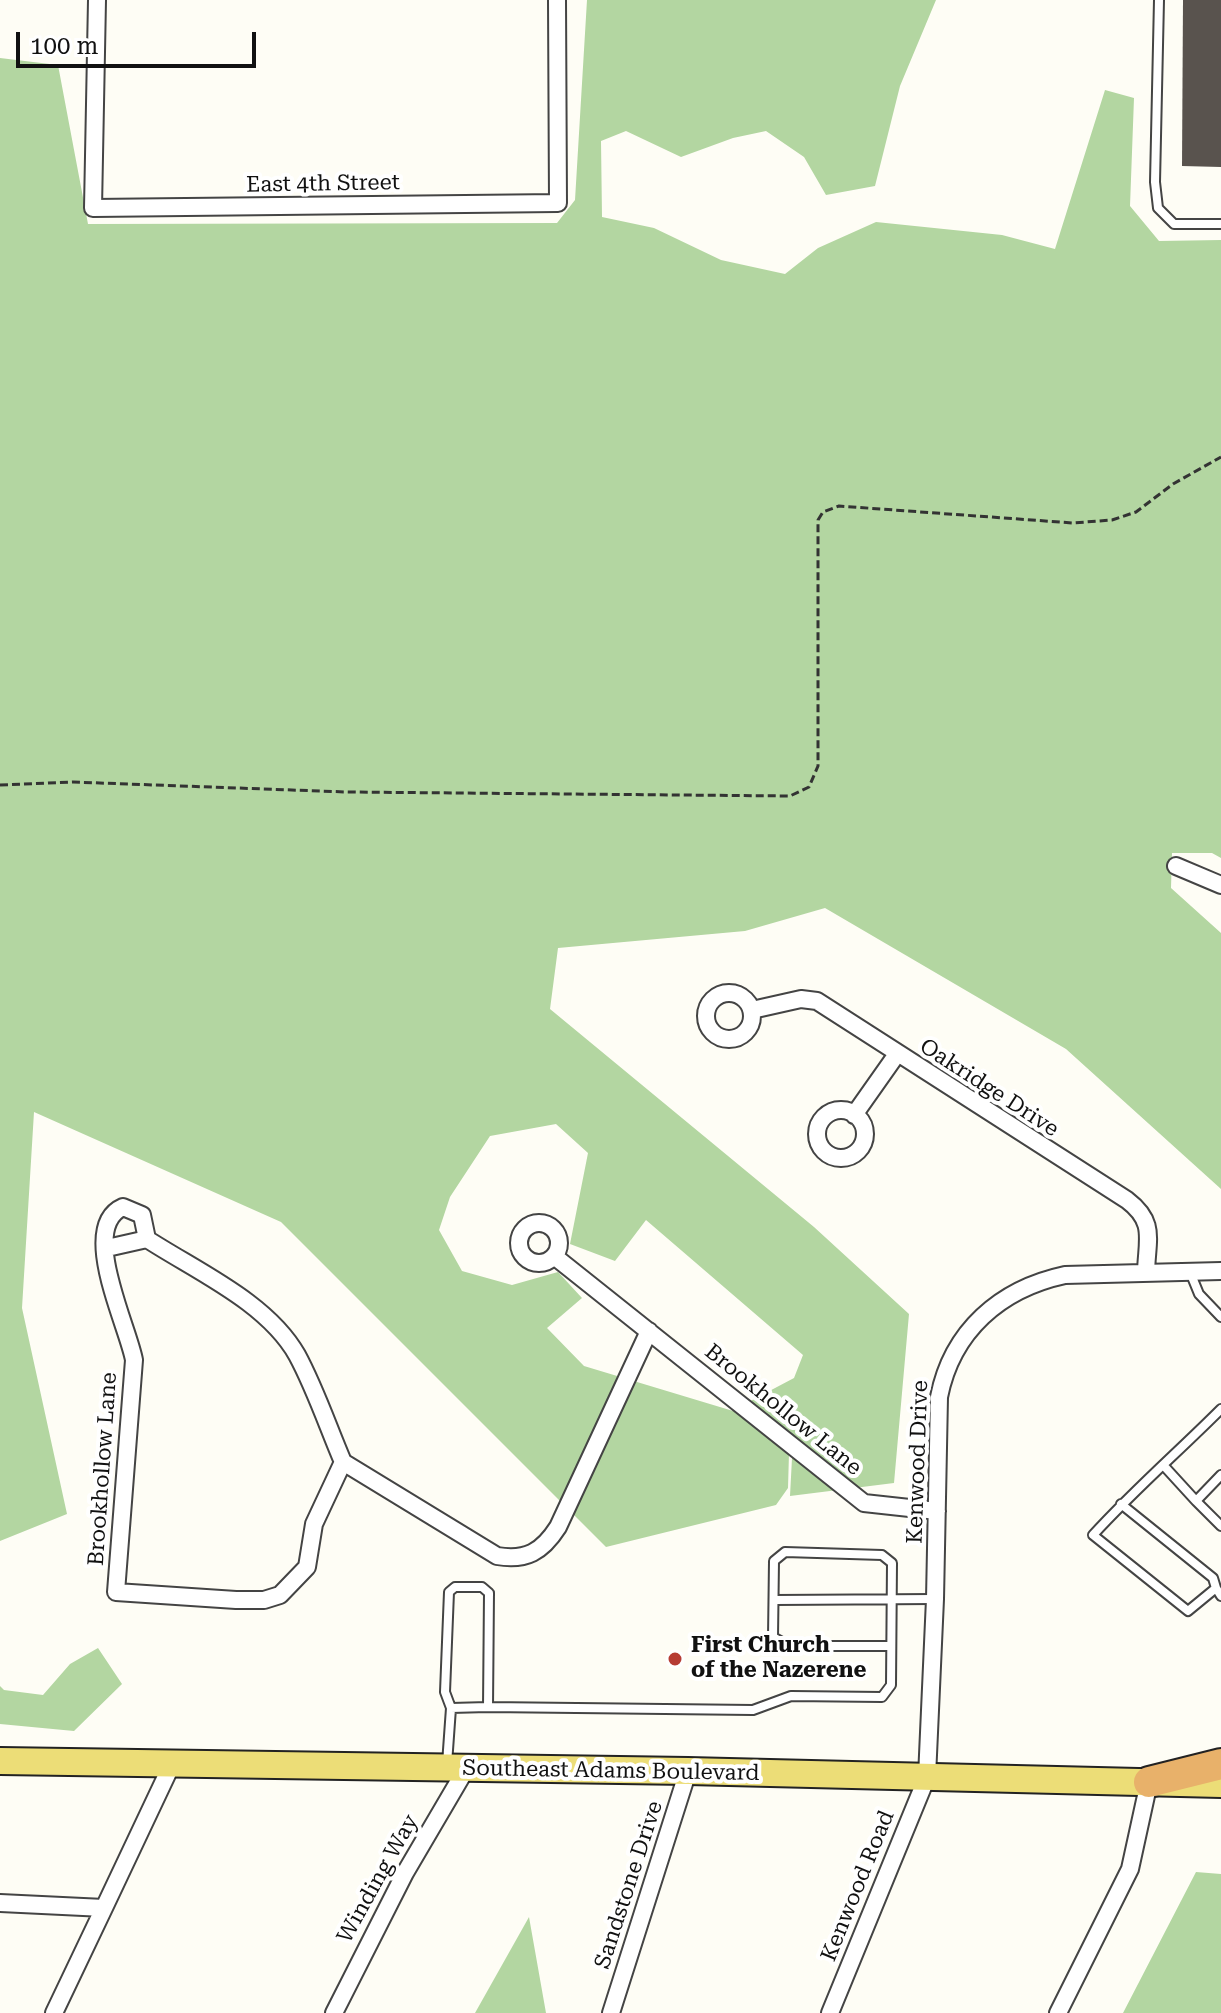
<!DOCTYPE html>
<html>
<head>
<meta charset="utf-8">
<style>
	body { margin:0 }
	#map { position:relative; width:1221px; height:2013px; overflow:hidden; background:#fefdf5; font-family:"Roboto Serif",serif }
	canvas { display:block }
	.scale { position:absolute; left:16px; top:32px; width:240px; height:36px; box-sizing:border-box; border:4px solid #111; border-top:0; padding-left:10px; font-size:24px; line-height:28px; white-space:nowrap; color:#111; -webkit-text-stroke:6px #fff; paint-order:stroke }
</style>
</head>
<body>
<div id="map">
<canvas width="1221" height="2013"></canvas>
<div class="scale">100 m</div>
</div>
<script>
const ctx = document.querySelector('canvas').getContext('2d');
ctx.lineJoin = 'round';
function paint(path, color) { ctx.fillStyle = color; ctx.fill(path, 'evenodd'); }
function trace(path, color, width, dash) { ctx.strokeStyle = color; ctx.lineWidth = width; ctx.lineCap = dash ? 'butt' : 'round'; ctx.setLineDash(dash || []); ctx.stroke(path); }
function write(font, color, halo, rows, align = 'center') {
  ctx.font = font + ' "Roboto Serif",serif'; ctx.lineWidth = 8; ctx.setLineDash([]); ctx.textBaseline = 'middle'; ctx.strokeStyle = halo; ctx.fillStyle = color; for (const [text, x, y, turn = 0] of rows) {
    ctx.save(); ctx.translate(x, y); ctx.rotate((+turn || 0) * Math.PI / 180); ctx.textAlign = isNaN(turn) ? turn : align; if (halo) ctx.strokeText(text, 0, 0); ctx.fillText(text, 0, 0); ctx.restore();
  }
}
const forest = new Path2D(`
	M587,0H936L900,86L875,186L826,195L804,157L766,131L733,138L681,157L626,131L601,141L602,217L654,228L721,260L785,274L818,248L876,222L1002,235L1055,249L1105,90L1134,98L1130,206L1159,241L1221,240V858L1212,853H1172L1171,888L1221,933V1189L1066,1049L825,908L745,931L558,948L550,1009L814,1227L909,1314L894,1483L790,1496L793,1439L741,1406L794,1378L803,1355L646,1220L615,1261L570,1244L588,1153L556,1124L490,1136L450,1197L439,1230L462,1271L512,1285L558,1272L582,1298L547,1328L584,1366L753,1417L789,1453L788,1488L776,1505L606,1547L281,1222L34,1112L22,1308L67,1514L0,1541V58L58,65L88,224L557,223L575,200Z
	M98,1648L122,1684L74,1731L0,1724V1686L4,1690L43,1695L70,1664Z
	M1196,1872L1221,1874V2013H1123Z
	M529,1917L546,2013H475Z`);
const building = new Path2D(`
	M1183,0H1221V167L1182,166Z`);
const path = new Path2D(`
	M0,785L73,782L347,792L790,796L809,787L818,766V520L823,512L839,506L1073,523L1112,520L1136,512L1173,484L1221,457`);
const lane = new Path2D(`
	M1159,0L1155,182L1158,208L1174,224H1221
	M1190,1272L1199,1294L1221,1317
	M1221,1409C1178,1452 1134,1490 1093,1535L1188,1611L1216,1588L1221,1596
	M1164,1466L1196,1501
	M1221,1475L1196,1501L1221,1526
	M1121,1504L1213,1578L1216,1588
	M774,1600L935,1599
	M488,1707L753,1710L791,1696L882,1697L891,1685L892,1563L882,1555L785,1552L774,1561L773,1637L789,1646H891
	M447,1764L451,1708L445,1692L449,1592L455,1587H482L489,1593L488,1707L451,1708`);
const street = new Path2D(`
	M97,0L93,208L558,203L557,0
	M1176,866L1221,885
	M706 1016a23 23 0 1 1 46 0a23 23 0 1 1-46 0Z
	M752,1010L801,999L817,1001L1127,1200C1156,1222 1147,1239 1146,1272
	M817 1134a24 24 0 1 1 48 0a24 24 0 1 1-48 0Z
	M854,1115L897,1054
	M123,1207L142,1215L147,1239C196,1271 267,1302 297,1355C315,1388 328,1427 343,1462L314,1524L307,1567L280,1595L264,1600H236L116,1592L134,1360C128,1326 78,1227 123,1207Z
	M519 1243a20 20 0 1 1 40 0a20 20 0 1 1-40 0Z
	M107,1248L147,1239
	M554,1256L864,1503L937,1511
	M343,1462L497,1556C526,1561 542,1552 558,1527L649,1331
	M0,1903L104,1908L54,2013
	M104,1908L172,1764
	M334,2013L405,1873L466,1769
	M611,2013L688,1771
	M830,2013L927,1777L935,1599L939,1397C952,1331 1000,1289 1065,1275L1221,1271
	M1058,2013L1130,1869L1149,1782`);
const primary = new Path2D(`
	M0,1761L688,1771L1221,1784`);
const highway = new Path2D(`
	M1149,1782L1221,1764`);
const markers = [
	[675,1659,8,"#b63c34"]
];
const streetNames = [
	["East 4th Street",323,184,-1],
	["Oakridge Drive",989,1088,33],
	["Brookhollow Lane",783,1410,39],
	["Kenwood Drive",918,1462,-88],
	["Brookhollow Lane",103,1469,-86],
	["Southeast Adams Boulevard",611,1771,1],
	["Winding Way",378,1879,-61],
	["Sandstone Drive",629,1885,-72],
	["Kenwood Road",858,1886,-68]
];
const poiNames = [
	["First Church",691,1646],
	["of the Nazerene",691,1671]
];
paint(forest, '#b3d6a1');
paint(building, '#59534e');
trace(lane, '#444', 12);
trace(street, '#444', 20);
trace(primary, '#222', 30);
trace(highway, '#222', 34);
trace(path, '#333', 3, [8, 4]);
trace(lane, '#fff', 8);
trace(street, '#fff', 16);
trace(primary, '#ecdd77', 26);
trace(highway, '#e8b16a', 30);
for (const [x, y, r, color] of markers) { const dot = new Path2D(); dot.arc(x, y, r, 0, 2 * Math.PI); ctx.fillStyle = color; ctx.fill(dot); trace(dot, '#fff', 3); }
write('22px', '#111', '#fff', streetNames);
write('bold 22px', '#111', '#fff', poiNames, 'left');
</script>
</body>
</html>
